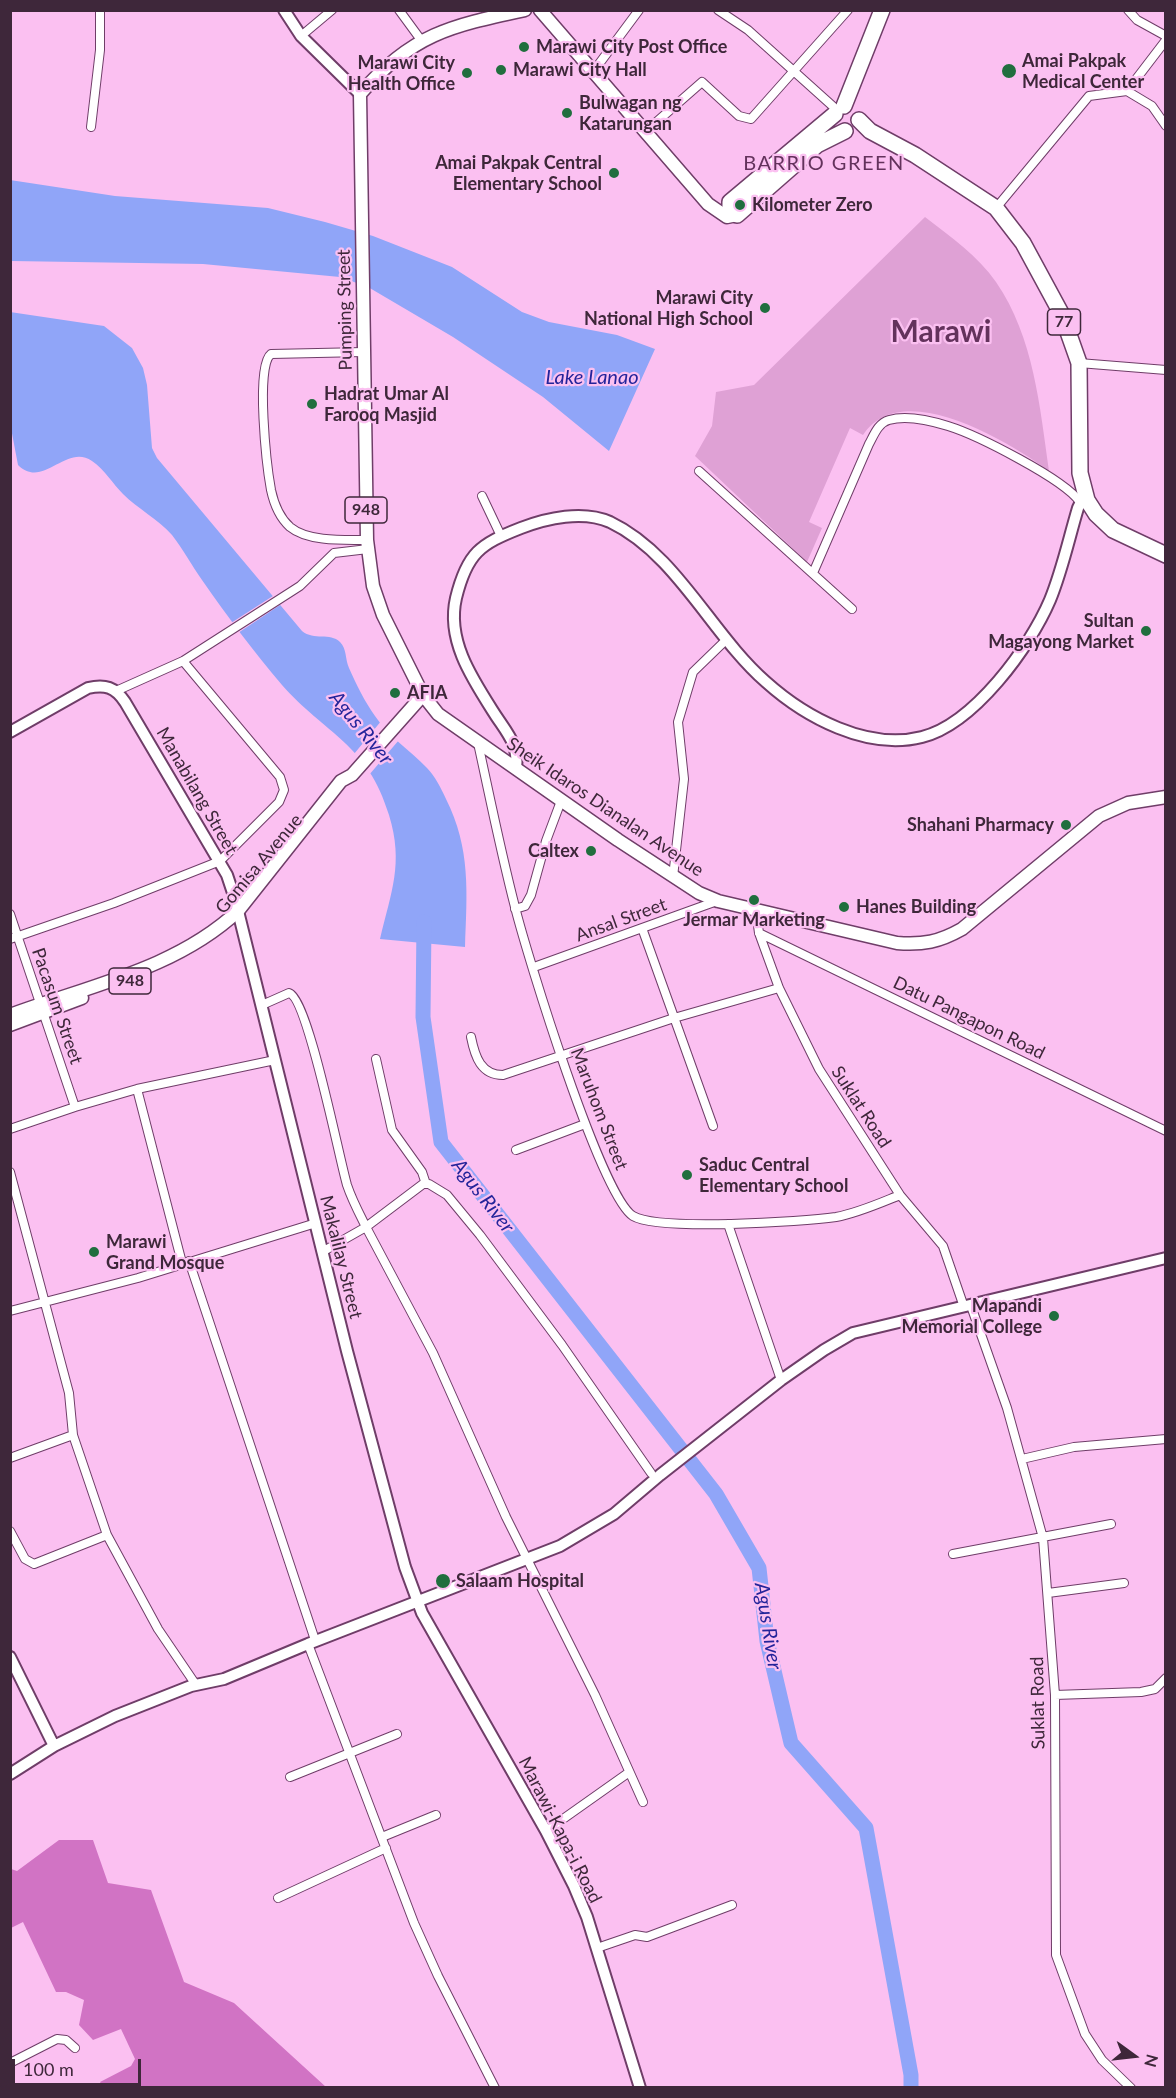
<!DOCTYPE html>
<html>
<head>
<meta charset="utf-8">
<style>
	body { margin:0 }
	#map { position:relative; width:1176px; height:2098px; overflow:hidden; background:#fbc0f1; font-family:Lato,sans-serif }
	canvas { display:block }
	.frame { position:absolute; inset:0; border:12px solid #3e273a; pointer-events:none }
	.north { position:absolute; left:1104px; top:2026px; width:60px; height:60px; -webkit-text-stroke:4px #fbc0f1; paint-order:stroke; rotate:105deg; font-size:16px; font-weight:700; line-height:24px; text-align:center; color:#3e273a }
	.north::after { content:''; display:block; margin:auto; width:21px; height:27px; background:#3e273a; clip-path:polygon(50% 0,100% 100%,50% 72%,0 100%) }
	.scale { position:absolute; left:12px; top:2059px; width:129px; height:27px; box-sizing:border-box; border:3px solid #3e273a; border-top:0; padding-left:8px; font-size:18px; line-height:21px; white-space:nowrap; color:#3e273a; -webkit-text-stroke:4px #fbc0f1; paint-order:stroke }
</style>
</head>
<body>
<div id="map">
<canvas width="1176" height="2098"></canvas>
<div class="frame"></div>
<div class="north">N</div>
<div class="scale">100 m</div>
</div>
<script>
const ctx = document.querySelector('canvas').getContext('2d');
ctx.lineJoin = 'round';
function paint(path, color) { ctx.fillStyle = color; ctx.fill(path, 'evenodd'); }
function trace(path, color, width, dash) { ctx.strokeStyle = color; ctx.lineWidth = width; ctx.lineCap = dash ? 'butt' : 'round'; ctx.setLineDash(dash || []); ctx.stroke(path); }
function write(font, color, halo, rows, align = 'center') {
  ctx.font = font + ' Lato,sans-serif'; ctx.lineWidth = 4.5; ctx.setLineDash([]); ctx.textBaseline = 'middle'; ctx.strokeStyle = halo; ctx.fillStyle = color; for (const [text, x, y, turn = 0] of rows) {
    ctx.save(); ctx.translate(x, y); ctx.rotate((+turn || 0) * Math.PI / 180); ctx.textAlign = isNaN(turn) ? turn : align; if (halo) ctx.strokeText(text, 0, 0); ctx.fillText(text, 0, 0); ctx.restore();
  }
}
const green = new Path2D(`
	M925,217C951,237 978,256 996,282C1034,337 1040,408 1049,471C1009,442 902,376 863,435L850,428L809,522L822,528L807,562L695,456L712,426L716,392L754,385Z`);
const forest = new Path2D(`
	M59,1840H93L108,1883L151,1890L184,1982L234,2003L326,2087H103L100,2082L131,2066L135,2059L121,2029L93,2040L79,2025L84,2000L66,1992H56L23,1922L11,1928V1869L17,1871Z`);
const water = new Path2D(`
	M10,180L115,196L268,208L325,222L373,236L452,267L522,312L549,322L617,335L655,349L609,451L543,397L453,337L368,287L340,277L203,264L11,261Z
	M10,312L104,326L132,348L143,368L147,385L152,448L157,458L302,631C314,641 330,632 340,642C347,649 345,659 349,668C356,684 365,702 375,716C389,737 410,750 427,768C435,776 441,788 446,799C471,849 467,892 465,947L380,939C391,892 404,864 389,815C368,744 325,734 282,685C254,652 227,616 202,580C192,566 183,549 172,535C158,519 138,509 123,494C113,484 105,470 92,461C66,443 43,490 18,465L10,423Z`);
const pier = new Path2D(`
	M276,594L283,603L238,633L231,623Z
	M382,720L399,740L369,775L354,754Z`);
const river = new Path2D(`
	M424,922L423,1017L441,1142L716,1494L759,1568L767,1641L791,1743L866,1828L911,2075V2088`);
const street = new Path2D(`
	M399,10L421,40
	M718,10L748,30L837,110
	M1128,10L1137,20L1166,36
	M301,36L332,10
	M593,72L639,10
	M1127,91L1166,40
	M91,127L100,50V10
	M645,132L702,82L739,116L751,119L848,10
	M996,208L1089,96L1127,91L1152,106L1166,126
	M364,352L271,354C255,366 267,468 271,490C274,504 280,518 290,527C308,542 345,540 367,540
	M1079,363L1166,370
	M699,471L852,609
	M482,496L501,536
	M813,573L869,444C874,435 878,423 889,420C906,415 932,421 948,426C977,435 1064,479 1080,502
	M116,691L183,661L300,586L334,553L368,549
	M478,743C490,798 501,853 515,907C527,955 601,1196 633,1216C658,1231 802,1222 836,1217C858,1213 880,1203 900,1195
	M673,877L684,779L678,722L693,672L725,641
	M515,909L525,906L531,895L546,841L561,801
	M756,911L759,933L779,988L819,1069L900,1195L943,1246L964,1307
	M10,914L75,1107
	M642,928L713,1126
	M759,933L1166,1131
	M10,939L114,903L220,861L279,802L284,790L280,777L183,661
	M534,967L717,901
	M262,1005L289,993C308,998 339,1158 347,1185C352,1200 359,1213 366,1227L423,1184H429L447,1195L480,1235L562,1345L651,1473
	M471,1037C475,1057 481,1075 503,1075L674,1018L779,988
	M376,1059L392,1130L422,1172L426,1184
	M137,1089L182,1263
	M10,1129L75,1107L137,1089L275,1060
	M516,1150L585,1124
	M10,1172L69,1393L73,1435L107,1535L158,1629L196,1685
	M728,1224L781,1380
	M322,1252L366,1227L433,1353L506,1517L595,1695L643,1802
	M189,1261L315,1640
	M971,1306L1007,1408L1043,1538L1055,1695L1056,1955L1085,2034L1102,2060L1131,2088
	M10,1311L138,1278L316,1223
	M10,1458L73,1435
	M1022,1459L1074,1447L1166,1439
	M10,1531L25,1559L34,1564L107,1535
	M953,1554L1111,1524
	M1048,1593L1124,1583
	M308,1644L414,1923L438,1976L495,2088
	M1055,1695L1141,1692L1155,1689L1166,1678
	M290,1777L397,1734
	M546,1831L628,1773
	M382,1837L436,1815
	M278,1898L386,1848
	M597,1948L635,1935L647,1937L732,1905
	M10,2063L57,2039L66,2040L75,2048`);
const secondary = new Path2D(`
	M284,10L301,36L360,94
	M10,732L88,688C105,684 115,687 125,702L227,875L235,899L347,1351L405,1567L422,1613L546,1831L574,1886L587,1917L640,2088
	M516,768C519,746 508,734 496,716C473,680 446,641 456,598C467,553 480,544 521,528C547,518 583,510 610,522C677,554 711,634 766,682C805,717 867,751 922,737C974,724 1030,647 1050,600C1062,571 1069,538 1078,508L1085,494
	M10,1657L54,1746
	M10,1774L54,1746L115,1716L191,1686L224,1679L308,1644L560,1546L614,1514L660,1475L781,1380L824,1350L853,1333L1166,1258`);
const primary = new Path2D(`
	M525,10C450,26 412,34 360,94L367,540L373,586L383,615L423,695L438,714L618,840L699,893L718,901L897,943C923,945 939,942 962,929L1099,816L1128,803L1166,797
	M540,10L708,204L727,217L737,215
	M10,1015C88,986 176,969 238,911L341,781L352,775L423,695
	M10,1025L82,998`);
const highway = new Path2D(`
	M844,106L882,10
	M835,114L730,202V209L737,215L817,145L845,131
	M859,120L870,131L915,155L996,208L1023,243L1062,315L1079,363L1080,473L1087,500L1096,514L1113,530L1166,555`);
const markers = [
	[524,47,6,"#206e3e"],
	[501,70,6,"#206e3e"],
	[1009,71,8,"#206e3e"],
	[467,73,6,"#206e3e"],
	[567,113,6,"#206e3e"],
	[614,173,6,"#206e3e"],
	[740,205,6,"#206e3e"],
	[765,308,6,"#206e3e"],
	[312,404,6,"#206e3e"],
	[1146,631,6,"#206e3e"],
	[395,693,6,"#206e3e"],
	[1066,825,6,"#206e3e"],
	[591,851,6,"#206e3e"],
	[754,900,6,"#206e3e"],
	[844,907,6,"#206e3e"],
	[687,1175,6,"#206e3e"],
	[94,1252,6,"#206e3e"],
	[1054,1316,6,"#206e3e"],
	[443,1581,8,"#206e3e"]
];
const shields = [
	[1064,322,33],
	[366,510,42],
	[130,981,42]
];
const shieldNames = [
	["77",1064,322],
	["948",366,510],
	["948",130,981]
];
const poiNames = [
	["Marawi City Post Office",536,47],
	["Amai Pakpak",1022,61],
	["Medical Center",1022,82],
	["Marawi City",455,63,"right"],
	["Health Office",455,84,"right"],
	["Marawi City Hall",513,70],
	["Bulwagan ng",579,103],
	["Katarungan",579,124],
	["Amai Pakpak Central",602,163,"right"],
	["Elementary School",602,184,"right"],
	["Kilometer Zero",752,205],
	["Marawi City",753,298,"right"],
	["National High School",753,319,"right"],
	["Hadrat Umar Al",324,394],
	["Farooq Masjid",324,415],
	["Sultan",1134,621,"right"],
	["Magayong Market",1134,642,"right"],
	["AFIA",407,693],
	["Shahani Pharmacy",1054,825,"right"],
	["Caltex",579,851,"right"],
	["Hanes Building",856,907],
	["Jermar Marketing",754,920,"center"],
	["Saduc Central",699,1165],
	["Elementary School",699,1186],
	["Marawi",106,1242],
	["Grand Mosque",106,1263],
	["Mapandi",1042,1306,"right"],
	["Memorial College",1042,1327,"right"],
	["Salaam Hospital",456,1581]
];
const streetNames = [
	["Pumping Street",345,310,-91],
	["Manabilang Street",197,791,60],
	["Sheik Idaros Dianalan Avenue",605,807,34],
	["Gomisa Avenue",259,864,-50],
	["Ansal Street",621,920,-20],
	["Pacasum Street",57,1006,71],
	["Datu Pangapon Road",969,1018,26],
	["Suklat Road",861,1107,57],
	["Maruhom Street",599,1109,69],
	["Makalilay Street",341,1257,76],
	["Suklat Road",1038,1703,-91],
	["Marawi-Kapa-i Road",560,1830,63]
];
const neighbourhoodNames = [
	["BARRIO GREEN",824,164]
];
const waterNames = [
	["Lake Lanao",592,378],
	["Agus River",361,728,51],
	["Agus River",483,1196,52],
	["Agus River",768,1626,81]
];
const townNames = [
	["Marawi",941,332]
];
paint(green, '#dfa1d5');
paint(forest, '#d173c4');
paint(water, '#90a5f8');
paint(pier, '#fbc0f1');
trace(river, '#90a5f8', 15);
trace(street, '#6f3d68', 10);
trace(secondary, '#6f3d68', 14);
trace(primary, '#6f3d68', 15);
trace(highway, '#6f3d68', 18);
trace(street, '#fff', 8);
trace(secondary, '#fff', 10);
trace(primary, '#fff', 12);
trace(highway, '#fff', 15);
for (const [x, y, r, color] of markers) { const dot = new Path2D(); dot.arc(x, y, r, 0, 2 * Math.PI); ctx.fillStyle = color; ctx.fill(dot); trace(dot, '#fbc0f1', 2); }
for (const [x, y, w] of shields) { const box = new Path2D(); box.roundRect(x - w / 2, y - 13, w, 26, 4.5); ctx.fillStyle = '#fbc0f1'; ctx.fill(box); trace(box, '#3e273a', 1.5); }
write('bold 16px', '#3e273a', null, shieldNames);
write('bold 18px', '#3e273a', '#fbc0f1', poiNames, 'left');
write('18px', '#3e273a', '#fbc0f1', streetNames);
ctx.letterSpacing = '1.5px';
write('20px', '#63325c', '#fbc0f1', neighbourhoodNames);
ctx.letterSpacing = '0px';
write('italic 20px', '#24249a', '#fbc0f1', waterNames);
write('bold 30px', '#63325c', '#fbc0f1', townNames);
</script>
</body>
</html>
